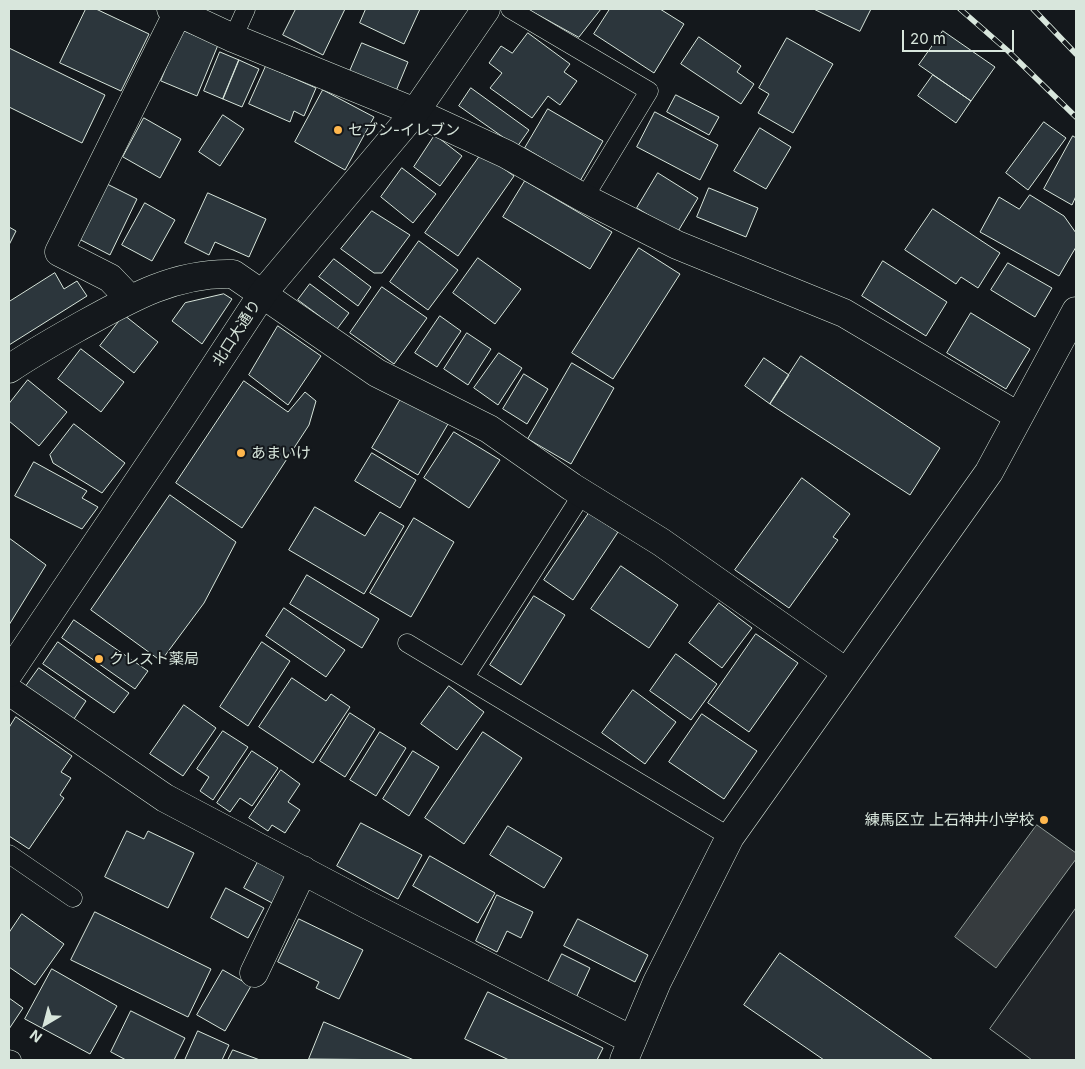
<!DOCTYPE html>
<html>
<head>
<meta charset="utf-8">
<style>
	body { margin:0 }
	#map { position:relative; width:1085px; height:1069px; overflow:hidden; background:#14181c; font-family:Inter,sans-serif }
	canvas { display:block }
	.frame { position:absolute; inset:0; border:10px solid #d8e6dc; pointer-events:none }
	.north { position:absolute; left:20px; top:999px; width:50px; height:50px; -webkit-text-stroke:4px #14181c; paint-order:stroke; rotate:217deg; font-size:14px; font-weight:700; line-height:20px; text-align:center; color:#d8e6dc }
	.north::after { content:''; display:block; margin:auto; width:18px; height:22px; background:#d8e6dc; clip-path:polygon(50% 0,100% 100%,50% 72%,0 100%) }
	.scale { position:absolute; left:902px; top:30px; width:112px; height:22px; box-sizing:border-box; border:2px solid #d8e6dc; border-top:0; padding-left:6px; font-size:15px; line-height:18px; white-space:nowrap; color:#d8e6dc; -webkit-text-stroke:4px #14181c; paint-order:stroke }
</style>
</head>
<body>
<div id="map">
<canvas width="1085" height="1069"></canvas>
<div class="frame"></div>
<div class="north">N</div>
<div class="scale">20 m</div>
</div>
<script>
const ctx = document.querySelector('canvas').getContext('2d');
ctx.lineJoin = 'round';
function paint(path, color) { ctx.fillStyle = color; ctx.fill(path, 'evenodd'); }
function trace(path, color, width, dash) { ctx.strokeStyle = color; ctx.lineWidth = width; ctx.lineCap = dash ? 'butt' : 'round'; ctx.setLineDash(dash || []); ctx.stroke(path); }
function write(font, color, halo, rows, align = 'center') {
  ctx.font = font + ' Inter,"Noto Sans JP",sans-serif'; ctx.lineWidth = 4; ctx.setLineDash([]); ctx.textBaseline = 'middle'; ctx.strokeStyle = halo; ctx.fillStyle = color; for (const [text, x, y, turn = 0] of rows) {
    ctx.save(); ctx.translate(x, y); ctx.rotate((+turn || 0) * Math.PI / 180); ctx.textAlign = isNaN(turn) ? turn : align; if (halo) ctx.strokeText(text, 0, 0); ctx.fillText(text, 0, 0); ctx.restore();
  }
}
const green = new Path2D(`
	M1076,908V1060H1032L990,1029Z`);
const water = new Path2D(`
	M1037,825L1076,853V859L996,968L955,937Z`);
const building = new Path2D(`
	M86,9H96L149,34L121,91L60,63Z
	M296,9H345L323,55L283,35Z
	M366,9H420L404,44L360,23Z
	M528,9H601L579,37Z
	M610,9H660L684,24L654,73L594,34Z
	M814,9H871L860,31Z
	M182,30L218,45L197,96L161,81Z
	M943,31L995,67L971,101L919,65Z
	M528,33L570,64L564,72L577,81L560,105L548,96L532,118L490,88L502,73L489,63L501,46L512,53Z
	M699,37L741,66L737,72L754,84L741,104L681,64Z
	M787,38L833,64L793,133L758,113L769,94L759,88Z
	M362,43L408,62L396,91L350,71Z
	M9,48L105,95L82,143L9,107Z
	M220,52L239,60L223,99L204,91Z
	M239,60L259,69L242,107L223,99Z
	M266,66L316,88L304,116L294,111L290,122L249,104Z
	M933,75L971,101L956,123L918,96Z
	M471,88L529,130L517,147L459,106Z
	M323,90L374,117L345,170L295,142Z
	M676,95L719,117L709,135L667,112Z
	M548,109L603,141L580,181L525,148Z
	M655,112L718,145L700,180L637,147Z
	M223,115L244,129L220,166L199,152Z
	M144,118L181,139L160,178L123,157Z
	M1044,122L1066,138L1028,190L1006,173Z
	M760,128L791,147L766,189L734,171Z
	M435,135L462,156L440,186L414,167Z
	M1073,136L1076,138V196L1072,205L1044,189Z
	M482,153L514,176L458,256L425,233Z
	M402,168L436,194L413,223L381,197Z
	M658,173L698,198L677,233L637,208Z
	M525,181L612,232L590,269L503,217Z
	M107,184L137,199L110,255L79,239Z
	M709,188L758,208L746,237L697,217Z
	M208,193L266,219L249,257L215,242L209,255L185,243Z
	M1030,195L1064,216L1076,233V247L1059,276L980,232L999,197L1019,209Z
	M145,203L175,220L152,261L122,245Z
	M933,209L1000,253L978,288L961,277L956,284L905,250Z
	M372,211L410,235L382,273H374L341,249Z
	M9,227L16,231L9,245Z
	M419,241L458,270L428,310L390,282Z
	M639,248L680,274L613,379L572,353Z
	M478,258L521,289L495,324L453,293Z
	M334,259L371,287L358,306L319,277Z
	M883,261L947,302L926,336L862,296Z
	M1008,263L1052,288L1035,317L991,290Z
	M55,273L64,289L77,281L87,296L9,345V302Z
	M310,284L349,313L337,329L298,300Z
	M382,287L427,318L394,364L350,333Z
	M224,294L232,299L202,344L172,321L185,303Z
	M971,313L1030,349L1006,389L947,353Z
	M124,315L158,342L134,373L100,346Z
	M440,316L461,331L437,367L415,353Z
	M278,326L321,356L288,405L249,375Z
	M467,333L491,349L468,385L444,369Z
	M81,349L124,382L101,412L58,379Z
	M499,353L522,368L498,405L474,388Z
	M801,356L940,448L910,495L770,404Z
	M764,358L789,375L770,404L745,386Z
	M572,363L614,388L571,464L528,439Z
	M524,374L548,389L527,424L503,409Z
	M28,380L67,412L39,446L9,421V404Z
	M244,381L288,412L305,392L316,401L309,425L242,528L176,483Z
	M402,397L448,424L418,475L372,448Z
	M74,424L125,463L102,493L53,463L50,455Z
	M454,432L500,460L469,508L424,478Z
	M372,453L416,480L400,508L355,481Z
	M34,462L87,491L82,498L98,507L82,529L15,496Z
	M802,478L850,514L833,537L838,540L789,608L735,570Z
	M170,495L236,542L204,603L161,661L91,610Z
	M315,507L365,536L380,512L404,526L364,594L289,550Z
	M589,513L618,532L573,600L544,580Z
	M414,518L454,542L411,617L370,593Z
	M9,538L46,565L9,625Z
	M621,566L678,605L649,648L591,609Z
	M307,575L379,619L362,648L290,604Z
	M534,596L565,615L521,685L490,665Z
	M719,603L752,628L722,668L689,643Z
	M284,608L345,650L326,677L266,636Z
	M74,620L148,671L135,689L62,638Z
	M756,634L798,663L749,732L708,703Z
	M58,642L129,693L114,713L43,664Z
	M262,642L290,661L248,726L220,707Z
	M676,654L717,684L691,720L650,691Z
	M39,668L86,701L72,722L24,689Z
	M292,678L326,701L331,694L350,707L313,763L259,727Z
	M449,686L484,712L457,750L421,724Z
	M633,690L676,722L645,764L602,733Z
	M184,705L216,728L183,776L150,754Z
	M350,713L375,729L345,777L320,761Z
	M702,714L757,751L724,799L669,762Z
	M16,717L72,756L61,772L71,778L60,795L64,798L29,849L9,836V728Z
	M223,731L248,747L213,800L200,791L209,777L197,769Z
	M380,732L406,748L376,796L350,780Z
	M483,732L522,758L464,844L425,818Z
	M252,751L278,768L252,806L240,798L230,812L217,803Z
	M413,751L439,767L409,816L383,799Z
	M281,770L300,784L288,802L300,810L285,833L272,825L268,831L249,818Z
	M361,823L422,855L398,899L337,866Z
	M508,826L562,858L544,888L490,855Z
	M127,831L144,839L148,831L194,853L168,908L105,877Z
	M430,856L495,893L478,923L413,886Z
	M259,860L288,876L274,904L244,888Z
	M226,888L264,908L248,938L211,918Z
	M497,895L533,912L521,938L507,931L497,952L476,941Z
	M95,912L211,969L188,1017L71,960Z
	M22,914L64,944L35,985L9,967V933Z
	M299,919L363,950L339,999L316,988L319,982L278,962Z
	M578,919L648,955L635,982L564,946Z
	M780,953L933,1060H824L744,1005Z
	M562,954L590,968L576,998L547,984Z
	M52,969L117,1006L90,1054L25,1019Z
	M223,970L251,986L225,1031L197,1015Z
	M488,992L603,1048L597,1060H509L465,1039Z
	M9,998L23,1008L9,1029Z
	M131,1011L185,1038L174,1060H126L111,1052Z
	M324,1022L414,1060L309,1059Z
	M198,1031L229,1045L222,1060H185Z
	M233,1050L260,1060H228Z`);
const lane = new Path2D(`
	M510,9L649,91L584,198
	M233,38L246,9
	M407,643L730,837
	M465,677L583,493
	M9,854L73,898
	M9,1059L12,1060`);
const street = new Path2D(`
	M171,9L233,38L415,112L506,154L584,198L677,245L844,313L1018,416
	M130,299L110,278L59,252L178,12
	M9,369C31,354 54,341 77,328C127,300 174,272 233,274L377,373L489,429L572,487L661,542L846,672
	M9,691L165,798L366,904L632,1040
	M254,973L303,870
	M624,1060L657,982L730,837L989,472L1076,311`);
const secondary = new Path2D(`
	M9,673L181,418L263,293L415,112L486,9`);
const rail = new Path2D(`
	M960,9L1007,50L1076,117
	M1033,9L1076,54`);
const markers = [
	[338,130,5,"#ffb74d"],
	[241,453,5,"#ffb74d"],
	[99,659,5,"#ffb74d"],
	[1044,820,5,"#ffb74d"]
];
const poiNames = [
	["セブン-イレブン",348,130],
	["あまいけ",251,453],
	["クレスト薬局",109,659],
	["練馬区立 上石神井小学校",1034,820,"right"]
];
const streetNames = [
	["北口大通り",237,333,-57]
];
paint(green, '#202428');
trace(green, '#939e99', 1);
paint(water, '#363b3e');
trace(water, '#939e99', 1);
paint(building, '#2c363c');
trace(building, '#d8e6dc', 1);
trace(lane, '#d8e6dc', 19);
trace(street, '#d8e6dc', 29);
trace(secondary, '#d8e6dc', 29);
trace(lane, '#14181c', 18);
trace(street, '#14181c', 28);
trace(secondary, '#14181c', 28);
trace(rail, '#d8e6dc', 5.5);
trace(rail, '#14181c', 4, [11]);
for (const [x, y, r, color] of markers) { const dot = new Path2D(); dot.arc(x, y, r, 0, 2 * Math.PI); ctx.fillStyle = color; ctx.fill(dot); trace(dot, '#14181c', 2); }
write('15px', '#d8e6dc', '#14181c', poiNames, 'left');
write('15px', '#d8e6dc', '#14181c', streetNames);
</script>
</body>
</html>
